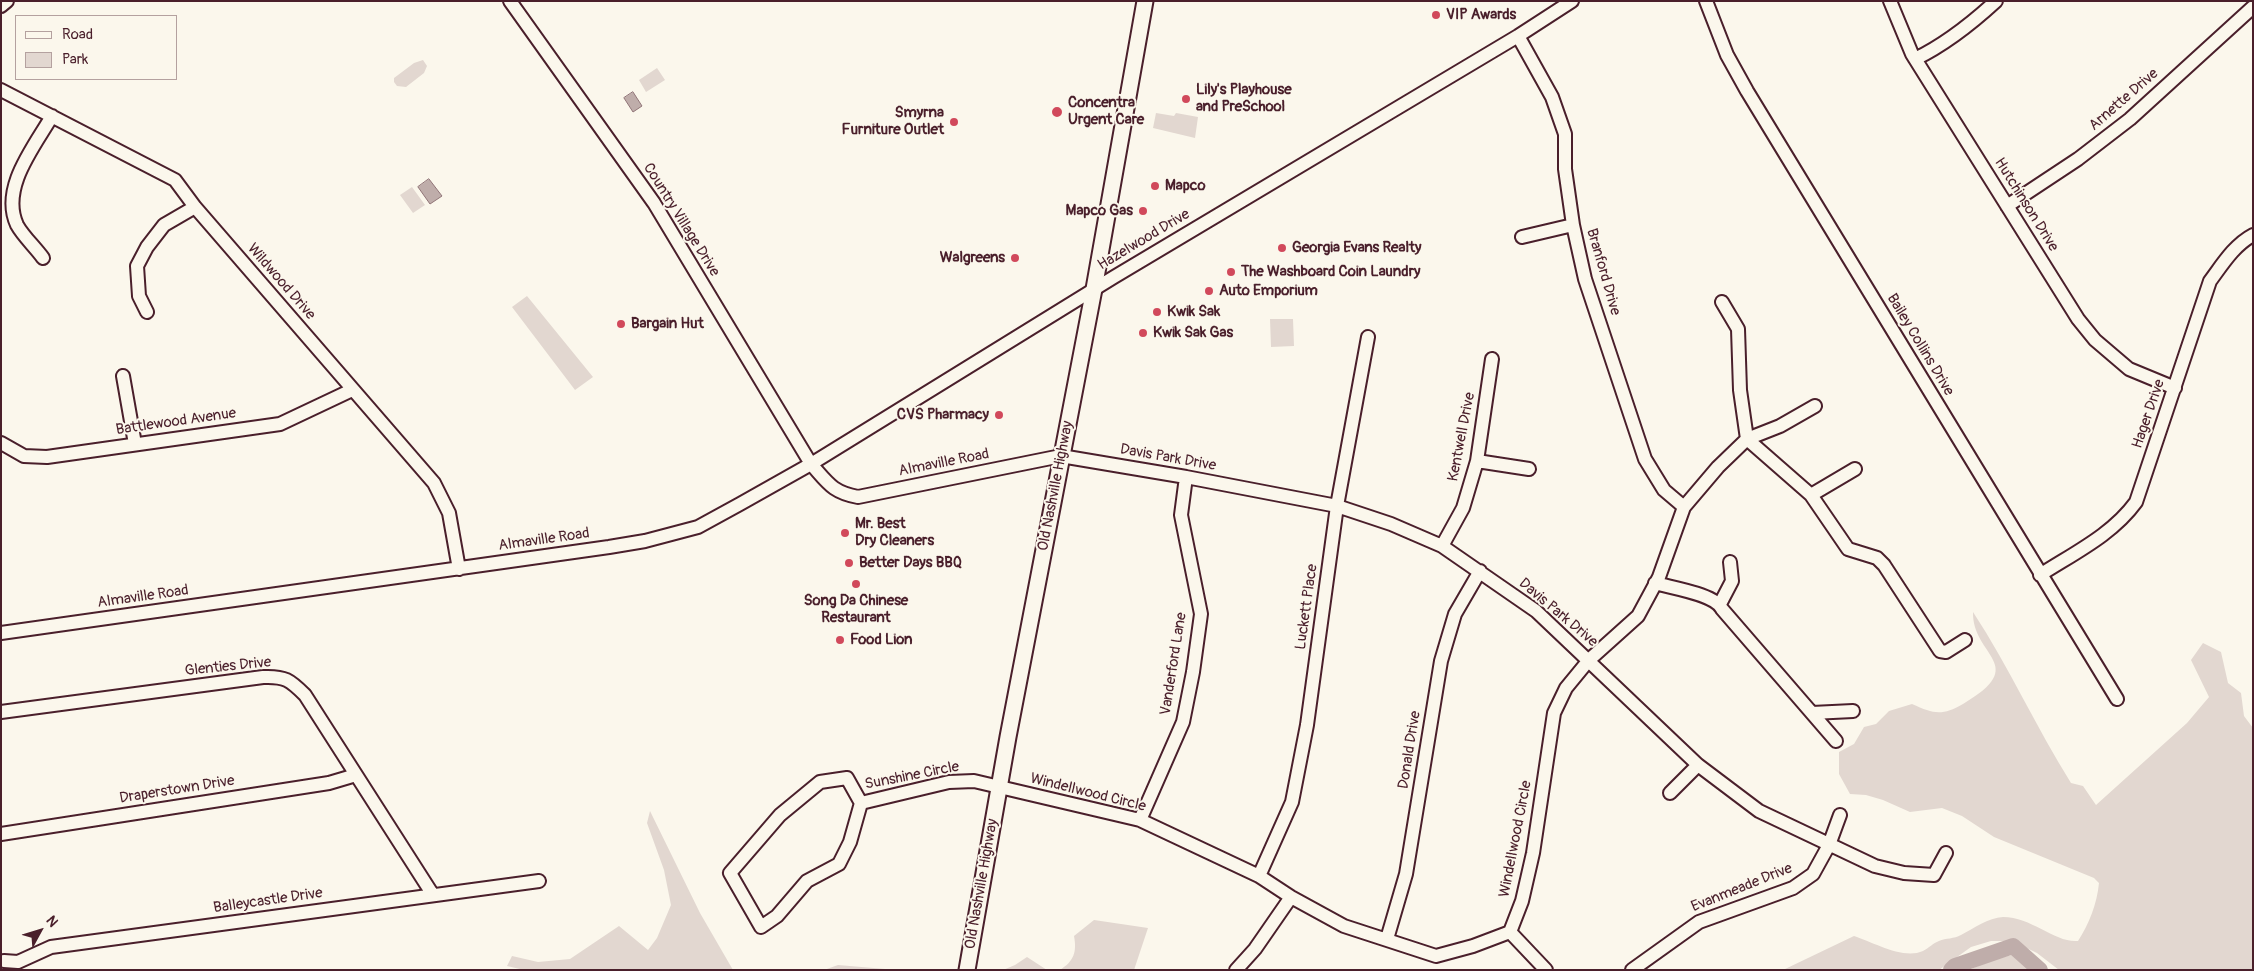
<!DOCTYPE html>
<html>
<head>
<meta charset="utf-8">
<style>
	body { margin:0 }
	#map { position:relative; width:2254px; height:971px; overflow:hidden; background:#fbf7ec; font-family:Pangolin,sans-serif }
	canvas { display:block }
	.frame { position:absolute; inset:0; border:2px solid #4a1f2b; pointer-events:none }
	.legend { position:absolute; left:15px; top:15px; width:162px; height:65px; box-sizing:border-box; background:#fbf7ec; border:1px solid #b4a19f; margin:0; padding:6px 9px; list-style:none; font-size:15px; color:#4a1f2b }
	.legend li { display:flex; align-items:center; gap:10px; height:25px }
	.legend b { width:25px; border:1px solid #b4a19f }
	.north { position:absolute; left:15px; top:906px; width:50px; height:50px; -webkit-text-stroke:4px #fbf7ec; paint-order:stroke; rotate:51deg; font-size:14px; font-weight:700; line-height:20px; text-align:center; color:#4a1f2b }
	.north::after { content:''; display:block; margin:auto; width:18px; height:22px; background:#4a1f2b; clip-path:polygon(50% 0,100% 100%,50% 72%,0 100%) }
</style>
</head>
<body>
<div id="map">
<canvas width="2254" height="971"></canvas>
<div class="frame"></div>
<ul class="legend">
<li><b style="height:6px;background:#fbf7ec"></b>Road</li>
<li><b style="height:14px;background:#e2d7d0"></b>Park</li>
</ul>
<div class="north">N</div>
</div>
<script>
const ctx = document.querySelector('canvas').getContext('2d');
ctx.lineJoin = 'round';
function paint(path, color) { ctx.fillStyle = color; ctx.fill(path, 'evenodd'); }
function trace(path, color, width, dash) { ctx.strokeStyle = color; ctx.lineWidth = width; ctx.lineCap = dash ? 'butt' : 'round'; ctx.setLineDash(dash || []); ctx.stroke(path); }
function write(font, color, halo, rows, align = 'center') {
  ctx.font = font + ' Pangolin,sans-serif'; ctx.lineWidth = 4; ctx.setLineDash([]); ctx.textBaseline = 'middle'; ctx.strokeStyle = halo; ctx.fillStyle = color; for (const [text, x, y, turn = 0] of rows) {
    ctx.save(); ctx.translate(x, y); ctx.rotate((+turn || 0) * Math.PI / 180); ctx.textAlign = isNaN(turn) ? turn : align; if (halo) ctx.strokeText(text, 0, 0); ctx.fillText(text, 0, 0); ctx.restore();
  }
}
const green = new Path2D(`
	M423,60L427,66L424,73L406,87L397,86L394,82V78L414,63Z
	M657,68L665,80L646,92L639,80Z
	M1156,113L1174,116L1176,113L1198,117L1195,138L1153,128Z
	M412,187L425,205L413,213L400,195Z
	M527,296L593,377L575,390L512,307Z
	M1270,319H1293L1294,346L1271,347Z
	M1973,612C2009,667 2036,727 2071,783L2083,786L2096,805L2187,723L2209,697L2191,660L2203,643L2221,652L2228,683L2241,693L2244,716L2253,728V970H2059L2037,953L2012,941H1991L1971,947L1939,970H1783L1854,936C1873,942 1903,960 1923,951C1929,948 1933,943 1939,941C1946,938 1954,939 1961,935C1974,928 1988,918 2003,917C2032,917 2055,943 2078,941C2089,924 2097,904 2099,883L2094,878L1994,837L1962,816L1942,808L1910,812L1883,800L1866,795L1850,794L1839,774V752L1854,744L1864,727L1876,724L1889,711L1912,704C1934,714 1942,716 1963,704C2031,664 1972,657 1973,612Z
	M650,811L700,913L733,970H524L507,966L512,956L538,962L570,959L619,926L648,950L657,938L671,905L664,870L647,823Z
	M1094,920L1148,928L1134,970H1060C1074,961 1077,952 1074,936Z
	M2012,955L2033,970H1969L1994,959Z
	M1027,957L1047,970H1003L1015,965Z
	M838,965L897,970H824Z`);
const water = new Path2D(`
	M633,92L642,106L633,112L624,98Z
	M429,179L442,196L430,204L418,187Z`);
const river = new Path2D(`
	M1951,970L1955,966L2013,946L2040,970`);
const minor = new Path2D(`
	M510,1L654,203L811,464C828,483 832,492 858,497L1061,456L1186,477L1337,506L1391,524L1442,546L1536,611L1698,765L1759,811L1875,866L1904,873L1934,875L1946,853
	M1706,1L1727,55L1747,91L2117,699
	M1890,1L1912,54L2078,319L2095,340L2129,369L2175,388
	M1,6L7,1
	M1518,36L1552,97L1565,134V169L1573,225L1585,279L1645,459L1664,490L1684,507
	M1915,59C1946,44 1971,24 1996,1
	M1,90L175,180L195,207L434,483L449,513L459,569
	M2007,206L2078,159L2130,119L2253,7
	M1522,237L1573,225
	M43,258C35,247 23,236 17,225C0,188 34,147 52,116
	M147,312L139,296L137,266L147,247L164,225L195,207
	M123,376L135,444
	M1815,406L1780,426L1747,439L1811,495L1848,549L1877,558L1884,565L1940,651L1946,652L1965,640
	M1,443L24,456L47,457L280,424L352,390
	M1477,461L1529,469
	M1811,495L1855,469
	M1442,546L1463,508L1477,461L1492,359
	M2040,575C2074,553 2112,535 2136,502L2210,281C2222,265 2234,245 2253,235
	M1655,583C1672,588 1715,594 1722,609L1836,741
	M1720,604L1732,581L1730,562
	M1,633L609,547L645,541L698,527L740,504L811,464L1114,277L1518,36L1572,1
	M1,712L263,677C285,676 290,680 305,695L433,895
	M1812,713L1853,711
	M1670,793L1698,765
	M861,803L850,842L839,864L807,881L777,916L761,927L730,873L780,815L820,782L847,778L861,803L949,782L974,781L1140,820L1259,876L1291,897L1344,926L1436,956L1473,946L1510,932L1522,901L1533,853L1554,713L1566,688L1589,660L1638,616L1659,577L1684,507L1718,467L1747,439L1740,390L1738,329L1722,302
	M1140,820L1183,722L1193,672L1201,614L1181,515L1186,477
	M1,834L329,783L356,775
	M1259,876L1292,802L1307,725L1337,506L1368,337
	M1510,932L1546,970
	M1387,939L1406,874L1441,661L1455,614L1480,571
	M4,961L18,962L51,947L539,881
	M1236,970L1255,949L1291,897
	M1632,970L1699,922L1793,888L1813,874L1829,845L1840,815`);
const major = new Path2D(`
	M967,970L1008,737L1094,289L1145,1`);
const markers = [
	[1436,15,5,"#d1495b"],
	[1186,99,5,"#d1495b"],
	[1057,112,6,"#d1495b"],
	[954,122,5,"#d1495b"],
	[1155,186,5,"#d1495b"],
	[1143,211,5,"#d1495b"],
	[1282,248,5,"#d1495b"],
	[1015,258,5,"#d1495b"],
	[1231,272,5,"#d1495b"],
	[1209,291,5,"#d1495b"],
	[1157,312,5,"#d1495b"],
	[621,324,5,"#d1495b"],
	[1143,333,5,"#d1495b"],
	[999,415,5,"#d1495b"],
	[845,533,5,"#d1495b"],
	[849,563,5,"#d1495b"],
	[856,584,5,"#d1495b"],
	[840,640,5,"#d1495b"]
];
const poiNames = [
	["VIP Awards",1446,15],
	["Lily's Playhouse",1196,90],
	["and PreSchool",1196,107],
	["Concentra",1068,103],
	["Urgent Care",1068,120],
	["Smyrna",944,113,"right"],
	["Furniture Outlet",944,130,"right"],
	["Mapco",1165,186],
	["Mapco Gas",1133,211,"right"],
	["Georgia Evans Realty",1292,248],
	["Walgreens",1005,258,"right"],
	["The Washboard Coin Laundry",1241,272],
	["Auto Emporium",1219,291],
	["Kwik Sak",1167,312],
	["Bargain Hut",631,324],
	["Kwik Sak Gas",1153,333],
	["CVS Pharmacy",989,415,"right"],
	["Mr. Best",855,524],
	["Dry Cleaners",855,541],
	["Better Days BBQ",859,563],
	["Song Da Chinese",856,601,"center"],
	["Restaurant",856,618,"center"],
	["Food Lion",850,640]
];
const streetNames = [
	["Arnette Drive",2124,100,-41],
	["Hutchinson Drive",2026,205,58],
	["Country Village Drive",681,220,58],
	["Hazelwood Drive",1144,240,-31],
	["Branford Drive",1603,272,74],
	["Wildwood Drive",281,282,49],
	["Bailey Collins Drive",1920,345,59],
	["Hager Drive",2149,414,-71],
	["Battlewood Avenue",176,422,-8],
	["Kentwell Drive",1462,437,-79],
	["Davis Park Drive",1168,458,10],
	["Almaville Road",944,463,-11],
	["Old Nashville Highway",1056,486,-79],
	["Almaville Road",544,540,-8],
	["Almaville Road",143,597,-8],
	["Luckett Place",1307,607,-82],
	["Davis Park Drive",1558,613,40],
	["Vanderford Lane",1174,664,-81],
	["Glenties Drive",228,667,-6],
	["Donald Drive",1410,750,-81],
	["Sunshine Circle",912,776,-11],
	["Draperstown Drive",177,790,-9],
	["Windellwood Circle",1088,793,14],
	["Windellwood Circle",1516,839,-79],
	["Old Nashville Highway",982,884,-80],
	["Evanmeade Drive",1742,888,-22],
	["Balleycastle Drive",268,901,-8]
];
paint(green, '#e2d7d0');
paint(water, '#bfadaa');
trace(water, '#907477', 1);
trace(river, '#bfadaa', 16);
trace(minor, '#4a1f2b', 16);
trace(major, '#4a1f2b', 19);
trace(minor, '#fbf7ec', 12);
trace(major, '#fbf7ec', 15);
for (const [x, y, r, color] of markers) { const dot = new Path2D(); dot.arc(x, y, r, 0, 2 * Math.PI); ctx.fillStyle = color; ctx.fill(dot); trace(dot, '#fbf7ec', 2); }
write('bold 15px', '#4a1f2b', '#fbf7ec', poiNames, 'left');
write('15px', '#4a1f2b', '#fbf7ec', streetNames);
</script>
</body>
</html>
